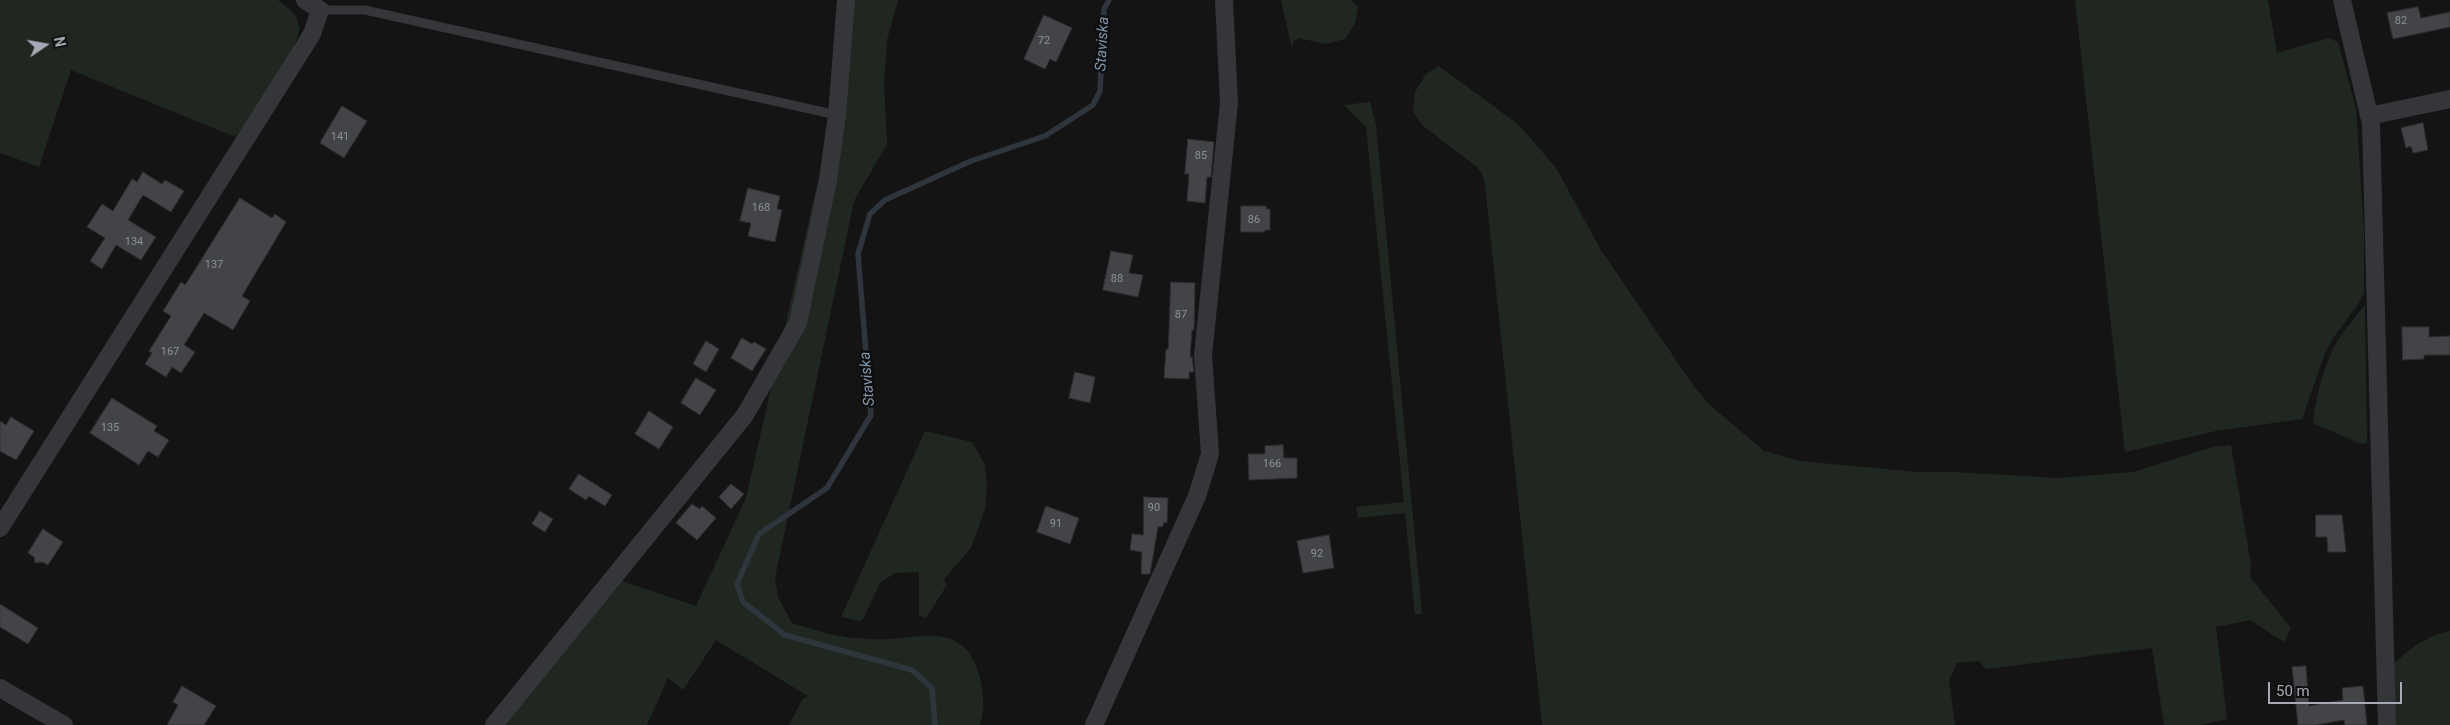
<!DOCTYPE html>
<html>
<head>
<meta charset="utf-8">
<style>
	body { margin:0 }
	#map { position:relative; width:2450px; height:725px; overflow:hidden; background:#141415; font-family:Roboto,sans-serif }
	canvas { display:block }
	.north { position:absolute; left:20px; top:20px; width:50px; height:50px; -webkit-text-stroke:4px #0f0f10; paint-order:stroke; rotate:78deg; font-size:14px; font-weight:700; line-height:20px; text-align:center; color:#a7aab4 }
	.north::after { content:''; display:block; margin:auto; width:18px; height:22px; background:#a7aab4; clip-path:polygon(50% 0,100% 100%,50% 72%,0 100%) }
	.scale { position:absolute; left:2268px; top:682px; width:134px; height:22px; box-sizing:border-box; border:2px solid #a7aab4; border-top:0; padding-left:6px; font-size:15px; line-height:18px; white-space:nowrap; color:#a7aab4; -webkit-text-stroke:4px #0f0f10; paint-order:stroke }
</style>
</head>
<body>
<div id="map">
<canvas width="2450" height="725"></canvas>
<div class="north">N</div>
<div class="scale">50 m</div>
</div>
<script>
const ctx = document.querySelector('canvas').getContext('2d');
ctx.lineJoin = 'round';
function paint(path, color) { ctx.fillStyle = color; ctx.fill(path, 'evenodd'); }
function trace(path, color, width, dash) { ctx.strokeStyle = color; ctx.lineWidth = width; ctx.lineCap = dash ? 'butt' : 'round'; ctx.setLineDash(dash || []); ctx.stroke(path); }
function write(font, color, halo, rows, align = 'center') {
  ctx.font = font + ' Roboto,sans-serif'; ctx.lineWidth = 5; ctx.setLineDash([]); ctx.textBaseline = 'middle'; ctx.strokeStyle = halo; ctx.fillStyle = color; for (const [text, x, y, turn = 0] of rows) {
    ctx.save(); ctx.translate(x, y); ctx.rotate((+turn || 0) * Math.PI / 180); ctx.textAlign = isNaN(turn) ? turn : align; if (halo) ctx.strokeText(text, 0, 0); ctx.fillText(text, 0, 0); ctx.restore();
  }
}
const green = new Path2D(`
	M0,0H278C287,7 298,14 299,27C301,46 252,114 239,134L233,136L71,70L39,167L0,153Z
	M848,0H898L887,40L884,84L887,144L854,201L775,578L778,597L792,623C813,629 834,637 856,638C867,639 879,640 890,639C925,636 963,626 977,669C984,688 985,705 980,725H789L802,700L808,696L716,640L683,690L668,678L647,725H503L616,579L696,606L746,498L832,119Z
	M1281,0H1351L1358,7L1355,24L1345,39L1325,44L1299,38L1293,42L1292,49Z
	M2075,0H2268L2277,53L2328,38L2338,42L2356,108L2364,232V293L2357,306L2333,338L2325,353L2302,419L2216,431L2125,452Z
	M1439,66L1519,125L1556,168L1601,250L1695,388L1711,406L1764,451L1800,461L1917,472H1955L2057,478L2133,472L2213,447L2231,445L2251,565L2250,577L2291,628L2284,642L2250,620L2216,627L2227,719L2201,725H2164L2152,648L1986,669L1979,661L1957,663L1949,680L1955,725H1542L1485,185L1482,173L1477,167L1422,125L1413,112L1415,92L1426,74Z
	M1370,102L1376,124L1422,614H1415L1405,513L1358,518L1356,507L1404,502L1366,127L1344,105Z
	M2365,305L2367,443L2361,444L2313,423C2316,396 2323,366 2337,342C2344,329 2356,317 2365,305Z
	M925,431L972,442L985,465L987,487L985,509L971,548L944,579L947,585L926,618L919,615V572L895,573L880,583L864,617L860,621L841,617Z
	M2450,631V725H2393L2390,668C2407,650 2425,636 2450,631Z`);
const stream = new Path2D(`
	M935,725L932,688L912,670L785,635L743,602L737,584L759,534L827,488L871,415L858,254L870,214L885,200L971,161L1045,136L1093,105L1100,91L1104,9L1109,0`);
const building = new Path2D(`
	M2418,7L2421,18L2450,12V27L2393,39L2387,13Z
	M1044,15L1072,28L1056,62L1050,59L1045,69L1024,59Z
	M342,106L367,121L344,158L320,143Z
	M2423,123L2428,150L2413,153L2411,146L2406,148L2401,128Z
	M1188,139L1214,142L1211,177H1207L1205,203L1187,201L1189,174H1185Z
	M143,172L162,184L165,180L184,191L171,212L143,195L128,220L156,237L141,260L116,245L102,269L90,261L105,238L87,227L102,204L113,211L132,179L137,182Z
	M748,188L780,196L777,209L782,210L775,242L748,236L751,223L740,221Z
	M240,198L272,218L275,214L286,222L242,296L250,301L233,330L204,313L184,345L195,352L181,373L172,367L166,377L145,364L152,353L149,351L171,316L163,311L181,282L185,285Z
	M1241,206H1266V209H1270V230H1265V232H1241Z
	M1111,251L1133,255L1129,273L1143,275L1138,297L1103,290Z
	M1171,282L1195,283L1194,330H1192L1190,357H1192L1194,372H1189V379L1164,378L1166,349H1168Z
	M2402,327H2429V337L2450,336V355H2424V359L2403,360Z
	M742,338L752,344L754,342L766,349L752,371L731,358Z
	M706,341L719,349L706,372L693,364Z
	M1075,372L1095,377L1090,403L1069,398Z
	M696,378L716,390L700,415L681,403Z
	M112,398L157,426L154,431L169,440L158,457L148,451L139,465L90,433Z
	M649,411L673,427L659,449L635,434Z
	M11,417L34,431L16,460L0,451V421L6,425Z
	M1283,445L1284,458H1297V478L1249,480L1248,454H1265V446Z
	M579,474L612,495L605,506L589,496L586,500L569,489Z
	M731,484L744,494L731,509L719,497Z
	M1144,497L1168,498L1167,523L1164,522L1163,526L1158,527L1150,574H1141L1142,552L1130,550L1132,534L1143,535Z
	M692,504L700,509L702,506L716,518L697,540L676,523Z
	M1046,506L1079,518L1070,544L1037,532Z
	M540,511L553,519L545,532L532,524Z
	M2316,515H2342L2346,552H2328L2327,537H2316Z
	M43,529L63,542L48,565L42,562L35,563L34,557L28,553Z
	M1329,535L1334,568L1303,573L1297,541Z
	M0,604L38,628L28,644L0,627Z
	M2306,666L2309,706L2343,700L2342,688L2363,686L2367,725H2345L2344,720L2316,725H2298L2292,667Z
	M182,686L216,706L204,725H167L178,705L173,702Z`);
const service = new Path2D(`
	M320,10H365L837,115`);
const minor = new Path2D(`
	M2342,0L2371,124L2387,725
	M2369,116L2450,99
	M0,528L312,34L320,10L305,0
	M0,688L64,725
	M494,725L745,415L798,323L828,180L837,115L846,0
	M1094,725L1197,496L1210,454L1203,355L1229,103L1224,0`);
const numberNames = [
	["82",2401,21],
	["72",1044,41],
	["141",340,137],
	["85",1201,156],
	["168",761,208],
	["86",1254,220],
	["134",134,242],
	["137",214,265],
	["88",1117,279],
	["87",1181,315],
	["167",170,352],
	["135",110,428],
	["166",1272,464],
	["90",1154,508],
	["91",1056,524],
	["92",1317,554]
];
const waterNames = [
	["Staviska",1103,44,-87],
	["Staviska",868,379,-95]
];
paint(green, '#202721');
trace(stream, '#2e353c', 5.5);
paint(building, '#434448');
trace(building, '#2e2e31', 1);
trace(service, '#35363a', 9);
trace(minor, '#35363a', 18);
write('11px', '#8e9099', null, numberNames);
write('italic 15px', '#8196ac', '#0f0f10', waterNames);
</script>
</body>
</html>
